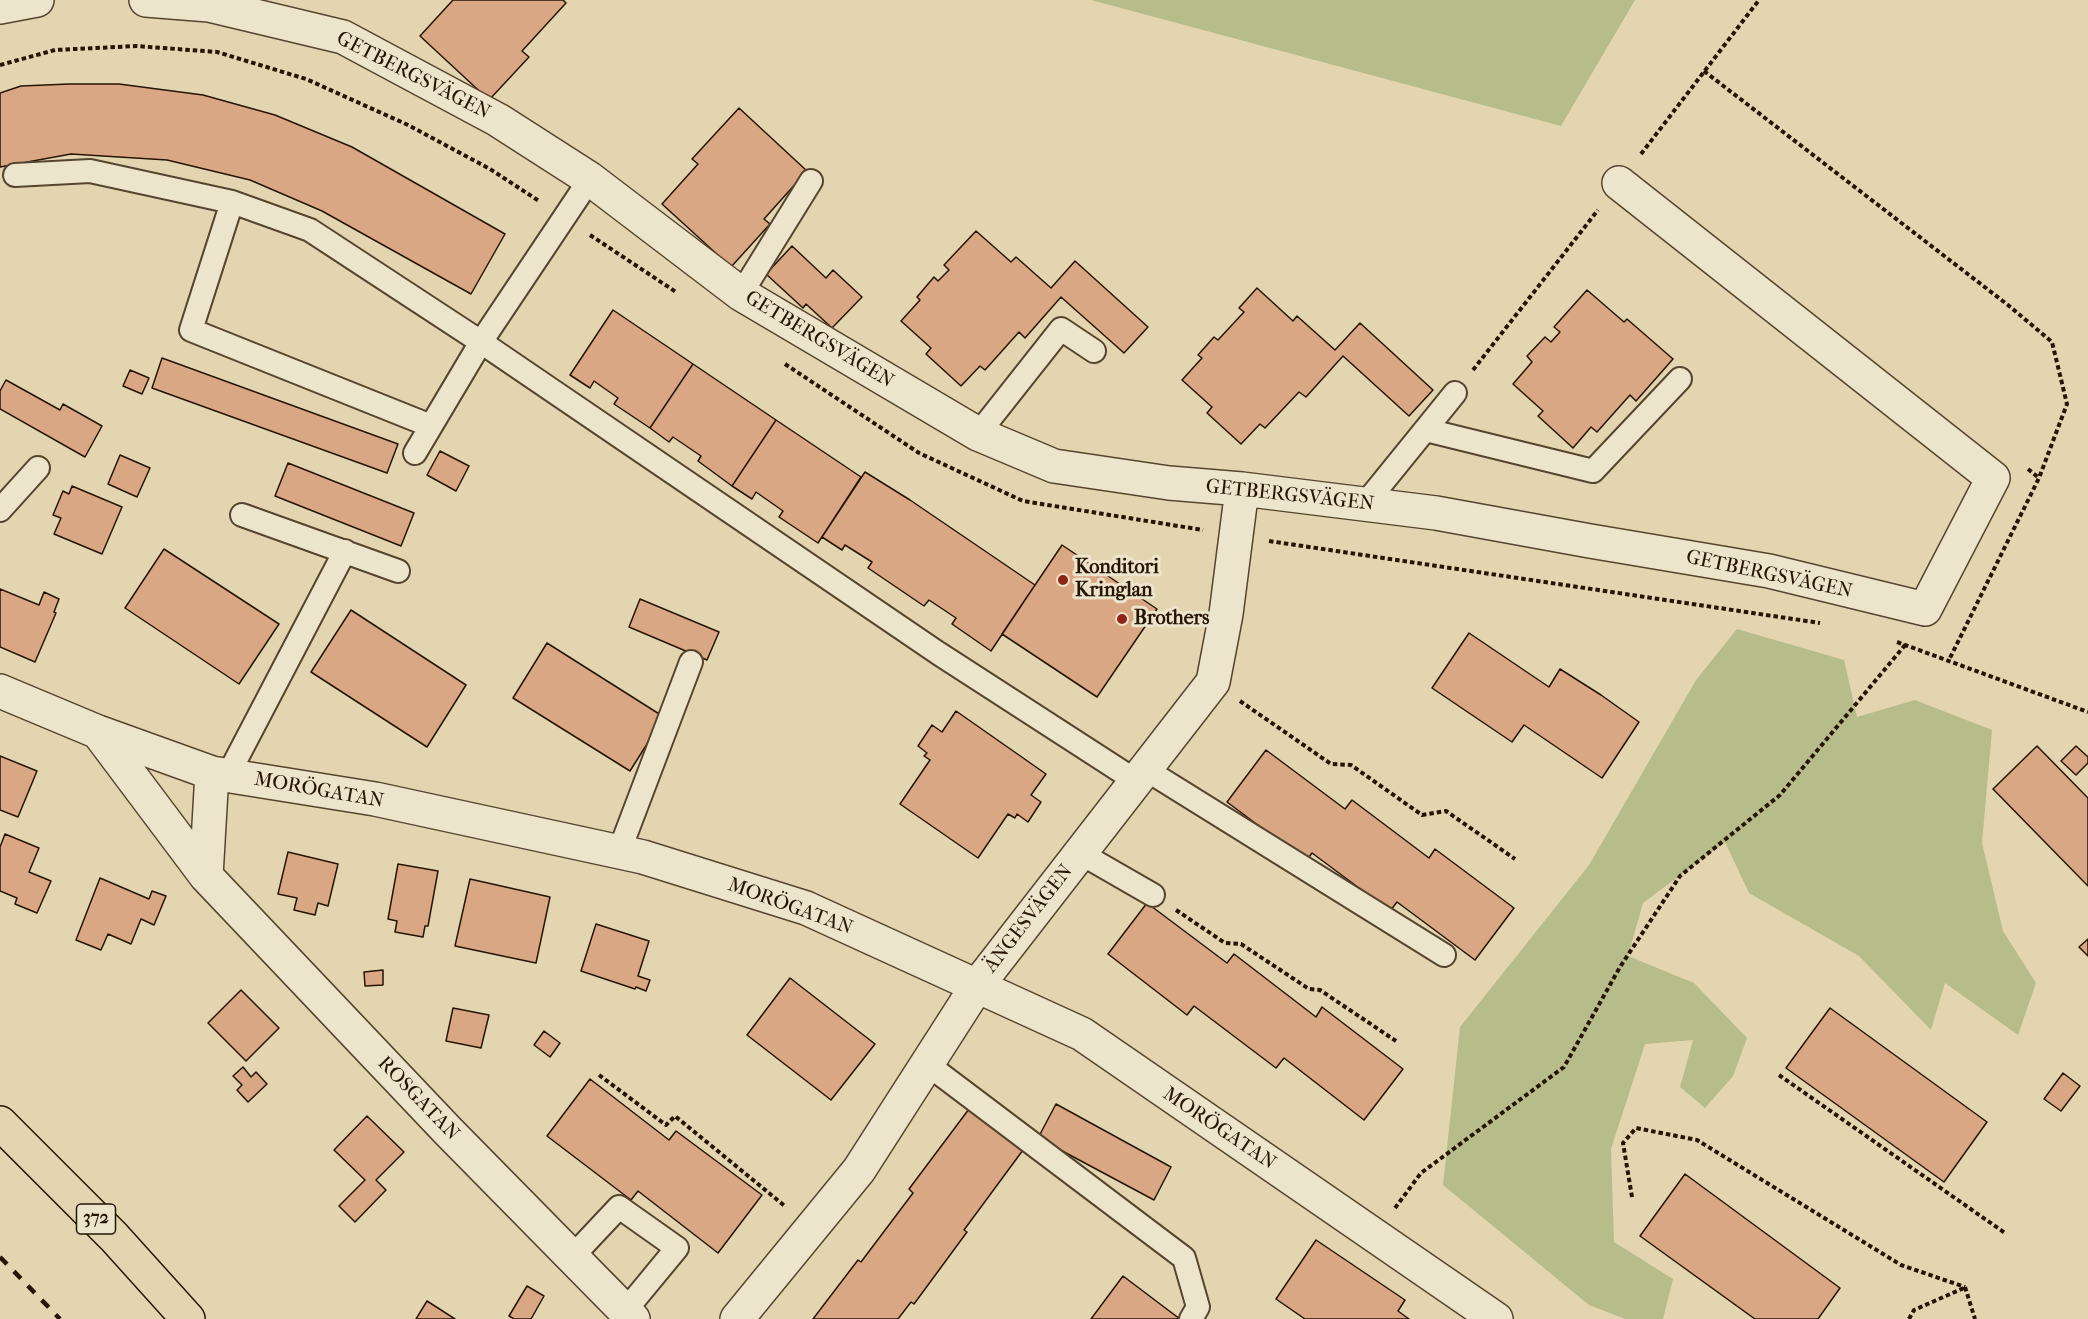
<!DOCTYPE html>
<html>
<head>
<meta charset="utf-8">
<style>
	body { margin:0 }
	canvas { display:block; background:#e4d5b1 }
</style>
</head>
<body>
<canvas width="2088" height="1319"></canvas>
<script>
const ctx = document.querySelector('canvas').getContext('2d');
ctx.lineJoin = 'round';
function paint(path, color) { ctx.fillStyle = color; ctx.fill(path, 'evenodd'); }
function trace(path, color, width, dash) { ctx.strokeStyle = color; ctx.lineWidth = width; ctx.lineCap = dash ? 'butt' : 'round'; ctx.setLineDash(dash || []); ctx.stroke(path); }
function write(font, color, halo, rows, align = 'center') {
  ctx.font = font + ' "IM FELL French Canon",serif'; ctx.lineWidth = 6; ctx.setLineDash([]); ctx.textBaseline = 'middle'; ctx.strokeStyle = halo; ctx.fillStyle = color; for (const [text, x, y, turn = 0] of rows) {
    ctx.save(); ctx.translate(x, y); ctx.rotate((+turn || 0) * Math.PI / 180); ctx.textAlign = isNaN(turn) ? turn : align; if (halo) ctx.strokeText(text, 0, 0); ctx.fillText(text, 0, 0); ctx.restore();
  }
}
const green = new Path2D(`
	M1091,0H1635L1561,126Z
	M1737,629L1844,660L1857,717L1915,700L1992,730L1982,843L2003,931L2036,983L2018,1035L1945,983L1931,1030L1859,956L1749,893L1725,842L1643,903L1628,956L1694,983L1747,1038L1733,1076L1705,1108L1680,1087L1693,1040L1645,1044L1611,1149L1614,1242L1673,1279L1663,1319H1625L1589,1305L1443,1185L1460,1027L1589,865L1696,680Z`);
const building = new Path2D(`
	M453,0H563L566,3L522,51L529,57L489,100L420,36Z
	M69,84H119L203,95L275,115L352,147L505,234L471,294L322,211L250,180L167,160L71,154L0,167V93L21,86Z
	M739,108L807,171L764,219L770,224L731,267L662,204L698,164L692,159Z
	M976,231L1011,262L1016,257L1051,288L1075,261L1148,327L1124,353L1061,297L1025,338L1019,332L985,370L980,366L961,386L926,354L931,348L901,321L920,300L917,297L934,277L938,281L949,270L944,265Z
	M792,246L826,278L833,270L862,297L832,328L806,304L803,308L766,274Z
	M1257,288L1293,321L1297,316L1335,350L1360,323L1433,390L1409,416L1343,356L1306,397L1299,392L1265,428L1260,424L1241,444L1207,413L1212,407L1182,380L1202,358L1198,355L1214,337L1218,340L1244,312L1239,308Z
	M1587,290L1624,322L1627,319L1673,359L1636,401L1630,395L1597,432L1591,427L1573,448L1538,416L1543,411L1513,384L1532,362L1527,356L1545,337L1551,342L1560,332L1554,327Z
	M613,310L693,364L650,428L614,404L618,398L594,381L590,388L570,375Z
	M162,358L398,444L387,473L152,388Z
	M693,364L776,420L732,486L698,461L701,456L673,437L669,442L650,428Z
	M130,370L149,378L142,394L123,386Z
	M6,380L60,410L63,404L102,426L85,457L0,409V391Z
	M776,420L861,477L818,543L779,517L783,511L756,492L752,499L732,486Z
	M440,451L469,466L456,491L427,475Z
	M120,455L150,468L137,497L108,484Z
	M288,463L414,513L401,546L275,496Z
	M865,472L910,500L1035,585L991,651L952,624L956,618L929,600L924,606L868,568L872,562L845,545L842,550L822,537Z
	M72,486L122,507L102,554L54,534L61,518L53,515L63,491L69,494Z
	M1062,545L1157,609L1097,697L1002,634Z
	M164,549L279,624L239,684L125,608Z
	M0,589L39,605L44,592L59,599L54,612L56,613L35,662L0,647Z
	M640,599L719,632L707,660L629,627Z
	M351,610L466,685L427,747L311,672Z
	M1469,633L1549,687L1560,669L1601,695L1639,722L1602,778L1524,725L1512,742L1432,688Z
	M547,643L664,717L630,771L513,698Z
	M956,711L1046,774L1031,795L1041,802L1028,822L1017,814L1015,818L1008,814L978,858L900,804L930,760L924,756L927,753L918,746L932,725L942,732Z
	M2037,746L2088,798V886L1993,789Z
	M2076,746L2088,757V763L2076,775L2061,761Z
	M1266,750L1345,809L1352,800L1429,858L1435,849L1514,908L1475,960L1397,902L1390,911L1312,853L1306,861L1227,802Z
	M0,756L37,771L18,817L0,810Z
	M5,834L39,848L29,872L51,881L37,913L15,904L17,898L0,891V847Z
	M288,852L338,864L328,906L318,903L315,915L294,910L297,898L278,894Z
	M398,864L438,871L428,926H425L423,937L395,932L397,921L388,919Z
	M100,878L149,899L152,891L166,896L154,925L141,919L131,944L108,934L101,950L76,940Z
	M470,879L550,897L536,963L455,946Z
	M1147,903L1227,963L1234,954L1316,1017L1322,1007L1403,1069L1364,1120L1284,1058L1276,1068L1194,1006L1187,1015L1108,954Z
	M596,924L649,941L638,976L650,980L646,991L636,987L635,989L581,971Z
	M2088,939V956L2079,947Z
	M383,970V985L365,986L364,972Z
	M790,978L875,1044L831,1100L747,1035Z
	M241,990L279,1028L246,1061L208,1023Z
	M453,1008L489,1015L481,1048L446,1041Z
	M1830,1008L1987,1122L1944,1182L1786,1068Z
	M544,1031L560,1043L550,1057L534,1045Z
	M243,1067L251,1077L256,1072L267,1084L248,1102L237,1090L242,1085L233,1076Z
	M2063,1073L2080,1086L2061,1111L2044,1099Z
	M590,1079L669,1140L676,1131L762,1195L718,1253L638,1191L631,1200L547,1136Z
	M1056,1104L1171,1167L1154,1200L1038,1138Z
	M969,1109L1023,1150L964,1230L967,1232L914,1304L911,1302L898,1319H813L858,1260L861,1262L913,1193L909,1189Z
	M367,1116L404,1152L376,1180L386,1190L355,1222L339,1206L365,1180L334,1150Z
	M1685,1174L1840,1288L1818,1319H1755L1640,1236Z
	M1316,1240L1405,1300L1398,1311L1409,1319H1305L1276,1299Z
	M1123,1276L1180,1319H1091Z
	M527,1286L544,1296L531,1319H514L509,1316Z
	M427,1301L455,1319H416Z`);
const path = new Path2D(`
	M0,65L55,50L136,46L217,52L306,79L408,125L490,169L539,201
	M1704,71L2008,305L2052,342L2067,404L2039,478L1949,660
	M1641,154L1759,0
	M590,235L676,292
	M785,364L919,453L1023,501L1203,530
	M1473,370L1598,210
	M2028,469L2039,478
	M1269,541L1820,623
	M1897,642L2088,712
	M1240,701L1331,764L1351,765L1422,815L1446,811L1515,859
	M1176,910L1225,943L1241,944L1309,989L1320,990L1396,1041
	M599,1075L666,1125L675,1116L786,1207
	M1779,1075L2005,1233
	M1632,1197L1623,1143L1636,1128L1697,1140L1901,1265L1965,1287
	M1395,1208L1421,1173L1564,1067L1620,967L1680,876L1780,795L1906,644
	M1965,1287L1975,1319
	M1909,1319L1914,1310L1964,1288`);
const lane = new Path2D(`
	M15,175L90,171L232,202
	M741,294L811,181
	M431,426L191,330L232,202L310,230L481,342L938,653L1136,781
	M1426,430L1593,471L1680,379
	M978,434L1061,329L1094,351
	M415,453L481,342L590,179
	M1365,504L1455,393
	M0,510L38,468
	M242,515L398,571
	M1145,769L1444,955
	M228,775L345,551
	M619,852L691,662
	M1080,853L1153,895
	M927,1064L1184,1258L1198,1307L1191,1319
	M572,1257L619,1207L677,1248L625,1311`);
const street = new Path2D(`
	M146,0L209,5L343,37L498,120L590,179L741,294L978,434L1054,466L1169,483L1242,489L1436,513L1590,541L1769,571L1925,609L1993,478L1619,183
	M0,7L37,0
	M0,691L98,732L212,773L375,799L643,857L806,908L1082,1034L1496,1319
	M98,732L206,876L448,1131L633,1319
	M206,876L212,773
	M737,1319L859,1170L977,986L1213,682L1226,614L1242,489`);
const primary = new Path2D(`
	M0,1123L114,1237L188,1319`);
const rail = new Path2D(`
	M0,1257L60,1319`);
const markers = [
	[1063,580,6,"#8f2418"],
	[1122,619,6,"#8f2418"]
];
const shields = [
	[96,1219,39]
];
const shieldNames = [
	["372",96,1219]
];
const streetNames = [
	["GETBERGSVÄGEN",413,76,27],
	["GETBERGSVÄGEN",819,340,31],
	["GETBERGSVÄGEN",1290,496,6],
	["GETBERGSVÄGEN",1769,575,12],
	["MORÖGATAN",319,791,10],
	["MORÖGATAN",790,907,20],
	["ÄNGESVÄGEN",1029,919,-52],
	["ROSGATAN",418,1099,46],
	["MORÖGATAN",1219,1129,34]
];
const poiNames = [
	["Konditori",1075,568],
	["Kringlan",1075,591],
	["Brothers",1134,619]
];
paint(green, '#b6bd8a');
paint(building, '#daa784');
trace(building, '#261503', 1.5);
trace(lane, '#56452e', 26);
trace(street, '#56452e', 36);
trace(primary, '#261503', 36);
trace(path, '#261503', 4, [4.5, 3]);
trace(lane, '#ede4cc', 22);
trace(street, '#ede4cc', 33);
trace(primary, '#e4d5b1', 33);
trace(rail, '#261503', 4.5, [10, 10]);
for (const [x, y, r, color] of markers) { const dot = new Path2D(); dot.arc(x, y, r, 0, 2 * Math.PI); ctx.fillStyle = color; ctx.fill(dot); trace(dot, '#ede4cc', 2); }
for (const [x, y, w] of shields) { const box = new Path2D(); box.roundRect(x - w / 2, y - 15, w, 30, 4.5); ctx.fillStyle = '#ede4cc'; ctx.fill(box); trace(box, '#261503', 1.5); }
write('bold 18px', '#261503', null, shieldNames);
write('20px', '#261503', '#ede4cc', streetNames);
write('bold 20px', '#261503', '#ede4cc', poiNames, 'left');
</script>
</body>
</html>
